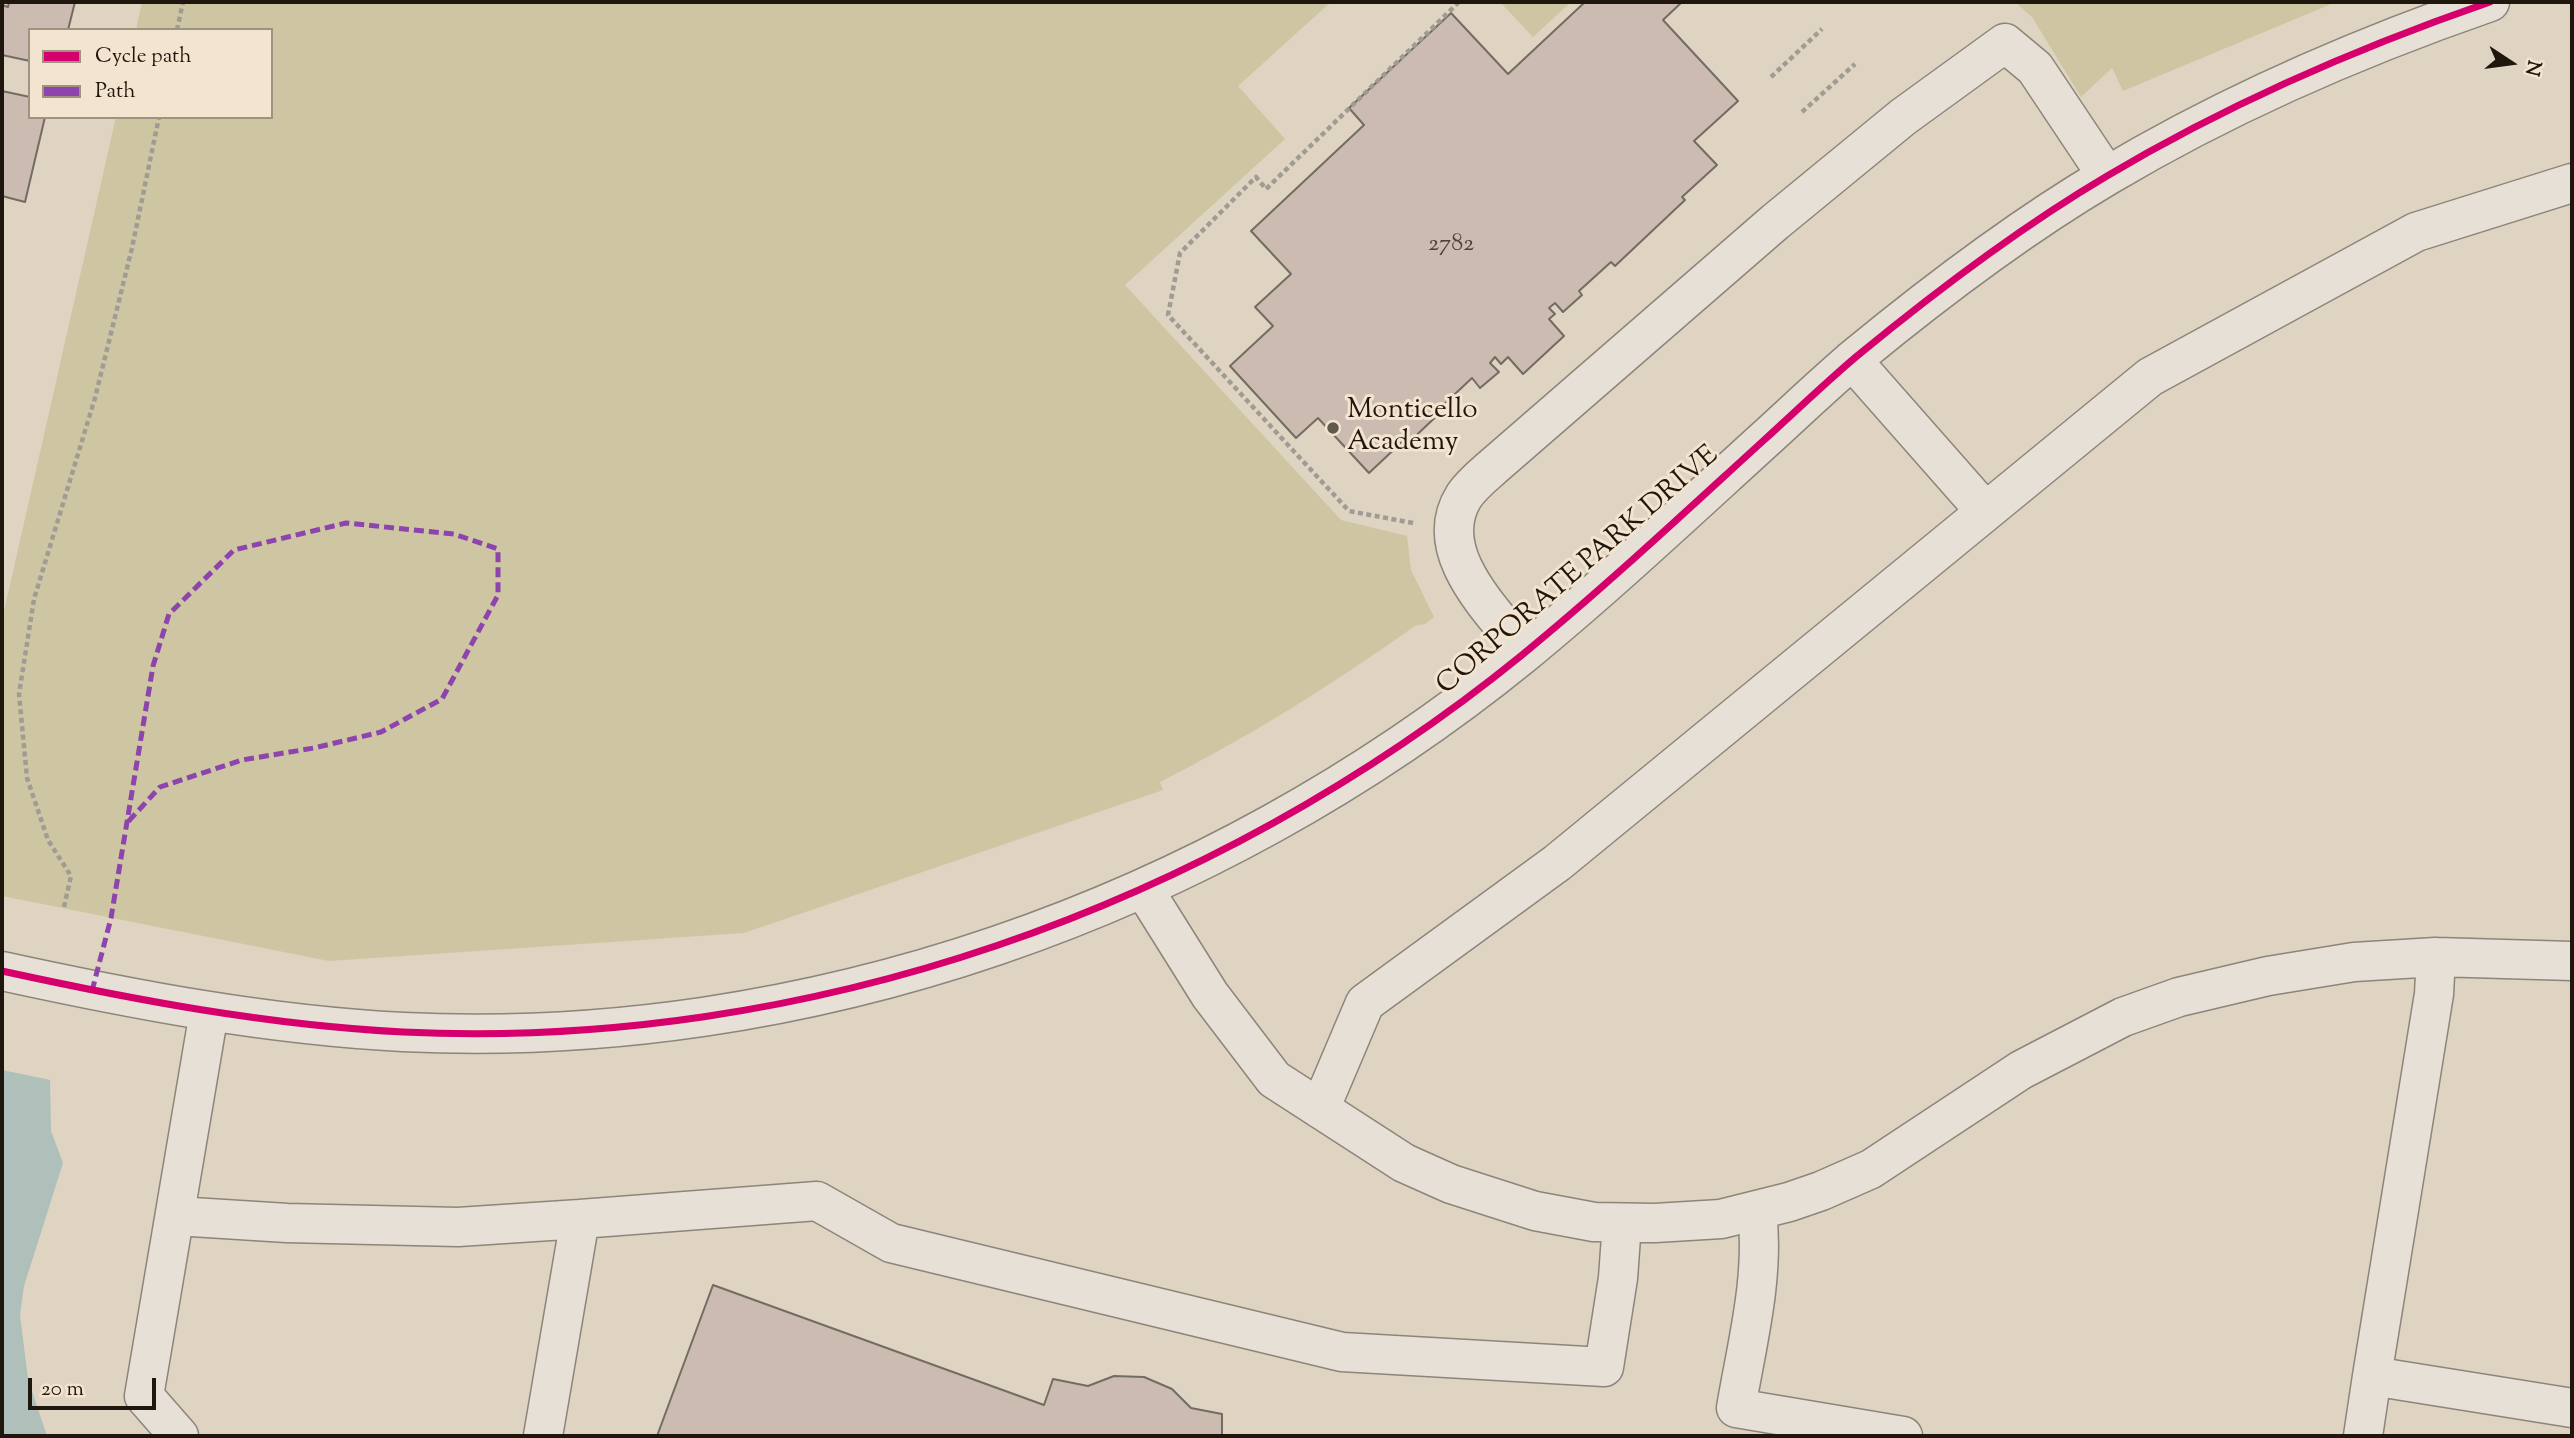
<!DOCTYPE html>
<html>
<head>
<meta charset="utf-8">
<style>
	body { margin:0 }
	#map { position:relative; width:2574px; height:1438px; overflow:hidden; background:#dfd3c2; font-family:"Sorts Mill Goudy",serif }
	canvas { display:block }
	.frame { position:absolute; inset:0; border:4px solid #1f170e; pointer-events:none }
	.legend { position:absolute; left:28px; top:28px; width:245px; height:91px; box-sizing:border-box; background:#f3e4cf; border:2px solid #9e9282; margin:0; padding:9px 12px; list-style:none; font-size:21px; color:#1f170e }
	.legend li { display:flex; align-items:center; gap:14px; height:35px }
	.legend b { width:35px; border:2px solid #9e9282 }
	.north { position:absolute; left:2476px; top:28px; width:70px; height:70px; -webkit-text-stroke:5px #f3e4cf; paint-order:stroke; rotate:103deg; font-size:19px; font-weight:700; line-height:28px; text-align:center; color:#1f170e }
	.north::after { content:''; display:block; margin:auto; width:24px; height:32px; background:#1f170e; clip-path:polygon(50% 0,100% 100%,50% 72%,0 100%) }
	.scale { position:absolute; left:28px; top:1378px; width:128px; height:32px; box-sizing:border-box; border:4px solid #1f170e; border-top:0; padding-left:9px; font-size:21px; line-height:24px; white-space:nowrap; color:#1f170e; -webkit-text-stroke:5px #f3e4cf; paint-order:stroke }
</style>
</head>
<body>
<div id="map">
<canvas width="2574" height="1438"></canvas>
<div class="frame"></div>
<ul class="legend">
<li><b style="height:9px;background:#d6006c"></b>Cycle path</li>
<li><b style="height:9px;background:#8e44ad"></b>Path</li>
</ul>
<div class="north">N</div>
<div class="scale">20 m</div>
</div>
<script>
const ctx = document.querySelector('canvas').getContext('2d');
ctx.lineJoin = 'round';
function paint(path, color) { ctx.fillStyle = color; ctx.fill(path, 'evenodd'); }
function trace(path, color, width, dash) { ctx.strokeStyle = color; ctx.lineWidth = width; ctx.lineCap = dash ? 'butt' : 'round'; ctx.setLineDash(dash || []); ctx.stroke(path); }
function write(font, color, halo, rows, align = 'center') {
  ctx.font = font + ' "Sorts Mill Goudy",serif'; ctx.lineWidth = 6; ctx.setLineDash([]); ctx.textBaseline = 'middle'; ctx.strokeStyle = halo; ctx.fillStyle = color; for (const [text, x, y, turn = 0] of rows) {
    ctx.save(); ctx.translate(x, y); ctx.rotate((+turn || 0) * Math.PI / 180); ctx.textAlign = isNaN(turn) ? turn : align; if (halo) ctx.strokeText(text, 0, 0); ctx.fillText(text, 0, 0); ctx.restore();
  }
}
const green = new Path2D(`
	M142,2H1331L1238,86L1285,139L1125,285L1341,520L1407,536L1411,570L1434,617L1425,624L1415,626C1333,684 1249,737 1160,782L1163,790L744,933L329,961L2,896V620L116,117H271V30H136Z
	M1500,2H1571L1533,37Z
	M2015,2H2336L2123,91L2112,68L2081,97L2032,17Z`);
const water = new Path2D(`
	M2,1070L50,1080L51,1131L63,1163L24,1286L20,1315L28,1379L47,1436H2Z`);
const building = new Path2D(`
	M9,2H75L68,30H30V61L2,55V5L8,7Z
	M1585,2H1682L1663,20L1738,101L1694,141L1717,165L1682,197L1685,200L1615,266L1611,262L1579,291L1582,295L1563,312L1555,303L1549,308L1555,314L1549,319L1564,336L1523,374L1508,357L1501,364L1495,357L1490,363L1499,372L1480,388L1472,378L1440,408L1442,411L1406,445L1402,442L1369,473L1318,418L1296,438L1230,366L1273,326L1255,307L1291,274L1251,231L1364,125L1349,108L1451,13L1508,74Z
	M2,91L30,97V117H45L25,202L2,196Z
	M713,1285L1044,1405L1053,1379L1088,1386L1114,1376L1144,1377L1172,1389L1191,1408L1222,1414V1436H657Z`);
const path = new Path2D(`
	M177,30L183,2
	M1771,77L1822,29
	M1802,112L1855,64
	M1413,523L1349,511L1168,315L1180,253L1256,177L1266,189L1459,2
	M64,907L71,876L48,840L27,778L19,694L34,599L95,398L132,248L159,117`);
const minor = new Path2D(`
	M1852,360L1985,511
	M1525,652C1493,611 1429,552 1464,496C1472,484 1485,474 1495,465L1775,222L1903,117L2005,43L2035,68L2107,176
	M1143,888L1210,995L1274,1079L1404,1163L1451,1184L1535,1211L1594,1222L1655,1223L1721,1219L1789,1202L1821,1191L1871,1169L2021,1070L2123,1017L2179,997L2268,976L2354,962L2436,957L2572,961
	M2,971C135,1000 267,1025 403,1032C806,1051 1211,908 1522,655C1605,587 1684,513 1763,441C1795,412 1825,383 1857,356C1936,291 2019,228 2107,176C2228,104 2357,48 2490,2
	M1320,1109L1365,1003L1557,863L2150,377L2416,232L2572,183
	M1757,1211C1765,1277 1747,1343 1736,1408L1903,1436
	M176,1216L287,1223L458,1227L580,1219
	M2372,1376L2434,994L2436,957
	M179,1436L144,1396L209,1012
	M543,1436L580,1219L817,1201L891,1243L1342,1352L1604,1367L1618,1278L1622,1223
	M2363,1436L2372,1376L2572,1408`);
const quiet = new Path2D(`
	M92,991L111,918L153,666L169,614L234,550L346,523L454,534L498,549V595L442,699L381,732L314,748L242,760L160,787L126,824`);
const cycleway = new Path2D(`
	M2,971C135,1000 267,1025 403,1032C806,1051 1211,908 1522,655C1605,587 1684,513 1763,441C1795,412 1825,383 1857,356C1936,291 2019,228 2107,176C2228,104 2357,48 2490,2`);
const markers = [
	[1333,428,7,"#62594d"]
];
const numberNames = [
	["2782",1451,246]
];
const poiNames = [
	["Monticello",1347,412],
	["Academy",1347,444]
];
const streetNames = [
	["CORPORATE PARK DRIVE",1579,572,-41]
];
paint(green, '#cec6a2');
paint(water, '#afbfb9');
paint(building, '#cbbbb0');
trace(building, '#726c62', 2);
trace(minor, '#8d857a', 41);
trace(path, '#a09b93', 4.5, [5, 3.5]);
trace(minor, '#e6e0d7', 38);
trace(quiet, '#8e44ad', 5, [10, 5]);
trace(cycleway, '#d6006c', 7);
for (const [x, y, r, color] of markers) { const dot = new Path2D(); dot.arc(x, y, r, 0, 2 * Math.PI); ctx.fillStyle = color; ctx.fill(dot); trace(dot, '#f3e4cf', 2.5); }
write('24px', '#4d4239', null, numberNames);
write('28px', '#1f170e', '#f3e4cf', poiNames, 'left');
write('28px', '#1f170e', '#f3e4cf', streetNames);
</script>
</body>
</html>
